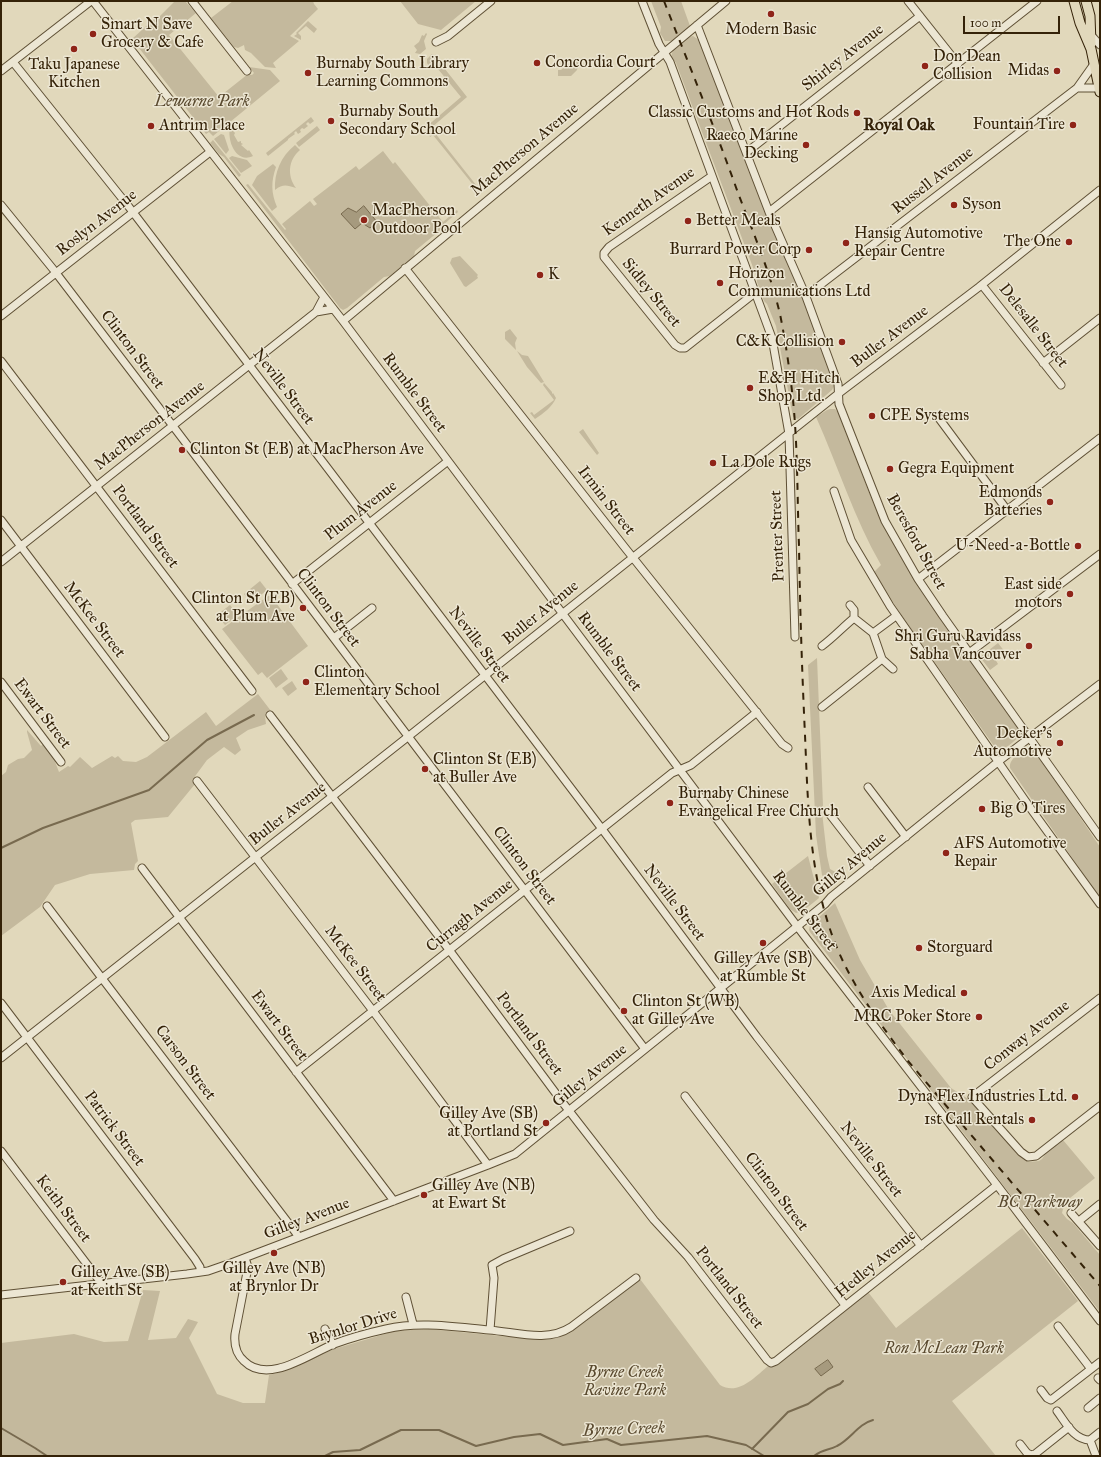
<!DOCTYPE html>
<html>
<head>
<meta charset="utf-8">
<style>
	body { margin:0 }
	#map { position:relative; width:1101px; height:1457px; overflow:hidden; background:#e1d8bb; font-family:"IM FELL Great Primer",serif }
	canvas { display:block }
	.frame { position:absolute; inset:0; border:2px solid #342208; pointer-events:none }
	.scale { position:absolute; left:963px; top:16px; width:97px; height:18px; box-sizing:border-box; border:2px solid #342208; border-top:0; padding-left:5px; font-size:12px; line-height:14px; white-space:nowrap; color:#342208; -webkit-text-stroke:3px #ece6d3; paint-order:stroke }
</style>
</head>
<body>
<div id="map">
<canvas width="1101" height="1457"></canvas>
<div class="frame"></div>
<div class="scale">100 m</div>
</div>
<script>
const ctx = document.querySelector('canvas').getContext('2d');
ctx.lineJoin = 'round';
function paint(path, color) { ctx.fillStyle = color; ctx.fill(path, 'evenodd'); }
function trace(path, color, width, dash) { ctx.strokeStyle = color; ctx.lineWidth = width; ctx.lineCap = dash ? 'butt' : 'round'; ctx.setLineDash(dash || []); ctx.stroke(path); }
function write(font, color, halo, rows, align = 'center') {
  ctx.font = font + ' "IM FELL Great Primer",serif'; ctx.lineWidth = 3; ctx.setLineDash([]); ctx.textBaseline = 'middle'; ctx.strokeStyle = halo; ctx.fillStyle = color; for (const [text, x, y, turn = 0] of rows) {
    ctx.save(); ctx.translate(x, y); ctx.rotate((+turn || 0) * Math.PI / 180); ctx.textAlign = isNaN(turn) ? turn : align; if (halo) ctx.strokeText(text, 0, 0); ctx.fillText(text, 0, 0); ctx.restore();
  }
}
const green = new Path2D(`
	M175,1H185L196,13L169,35L219,97L248,74L252,75L254,73L249,67L270,70L280,81L213,136L209,132L206,134L132,39L154,19L155,20L158,18Z
	M233,1H313L314,4L318,9L290,36L299,41L273,63L276,68L265,67L251,53L245,50L244,45L238,48L234,47L211,18Z
	M400,1H476L441,30L418,24Z
	M651,1H681L690,26L672,41H665L660,33L661,27Z
	M308,21L317,29L314,33L306,26L298,33L301,36V40L294,36L297,34L296,33Z
	M426,33L427,34L424,41L426,49L420,54L415,53L417,50L414,46L419,42L422,35L424,36Z
	M693,36L699,40L800,291L832,378L834,386L832,390L798,419L793,417L776,326L767,304L764,301L757,282V278L676,63L671,57L673,50L688,37Z
	M432,54L434,55L467,97L431,128L480,190L478,191L433,135L430,137L426,127L461,97L433,63L429,66L427,63V59Z
	M575,58L579,62L577,70L571,76H558V70H561Z
	M311,117L314,121L310,124L308,122L306,124L308,126L304,129L302,128L300,130L301,132L298,134L296,131L294,133L295,134L288,139V140L268,156L266,153Z
	M317,126L320,130L299,147L296,143Z
	M230,127L235,133L234,135L238,142L241,141V143L243,144L241,145L248,151L249,150L253,156C236,164 227,141 230,127Z
	M221,134L224,135L229,150L226,154L214,139Z
	M213,140L241,175L239,177L224,157L219,154L210,143Z
	M295,145L300,150C288,160 287,176 296,188C286,185 283,184 275,190C274,173 281,156 295,145Z
	M383,151L393,164L395,162L443,222L457,210L458,212L443,225L444,227L415,251L414,256L390,276L384,277L347,308L343,310L340,308L246,185L248,184L285,230L286,229L282,224L310,201L314,206L317,204L313,199L356,166L359,170Z
	M232,156L247,160L252,166L241,173L229,158Z
	M273,164L276,167C271,181 271,193 277,207L272,211L252,185L257,176Z
	M460,256L478,275L477,276L478,278L466,287L464,286L450,263L452,258Z
	M510,329L517,338L515,343L516,350L505,339V332Z
	M517,351L522,355L528,356L544,382L541,383L527,367Z
	M544,383L552,392V394L553,393L556,398C552,407 544,413 535,419L530,413L532,412L534,415L554,400L543,385Z
	M830,409H835L838,412L874,505L900,556L921,589L1021,731L1020,736C1012,742 1004,754 994,746L902,616L874,572L881,565C854,518 838,466 816,417L827,410Z
	M583,429L599,453L597,455L579,432Z
	M260,581L267,590L251,603L244,594Z
	M268,596H271L308,646L267,678L262,672L258,675L222,629Z
	M230,605L238,615L225,625L217,615Z
	M998,643L1005,652L995,659L998,664L990,670L980,657Z
	M817,658L823,806L820,809L822,812L827,856L830,869L841,875L840,877L830,885L822,875L816,835L808,665Z
	M281,669L288,679L276,688L269,678Z
	M292,681L297,689L288,696L282,688Z
	M258,694L271,711L265,716L266,724L248,730L236,738L241,750L235,755L224,747L207,760L193,779L195,784L168,817L135,820L131,823L138,861L135,864L134,870L90,874L55,885L40,907L1,936V776L6,772L8,765L18,759L24,758L32,750L27,732V730L41,746L43,744L54,759L59,772L68,766L70,767L80,757L92,768L112,756L115,758L118,756L123,761L136,762L147,757L206,712L216,726Z
	M1027,748H1032L1035,750L1100,847V898L1010,768C1009,758 1020,754 1027,748Z
	M808,856L819,898L803,911L796,913L790,909L772,884Z
	M835,903L860,960L889,1010L951,1088L973,1102L1017,1154L1026,1161L1028,1162L1039,1161L1042,1159L1046,1153L1063,1140L1095,1178L1065,1202L1067,1205L1063,1209L1062,1213L1067,1219L1073,1223L1100,1255V1312L810,932L809,930L810,925Z
	M1022,1228L1078,1301L952,1401L996,1456H1V1343L74,1334L104,1342L128,1341L143,1290L160,1291L148,1340L176,1338L188,1319L198,1322L189,1338L217,1394L243,1403H265L269,1375L281,1372L334,1349L395,1331L429,1329L542,1340C554,1340 564,1336 574,1329L640,1279L720,1385C738,1396 755,1377 768,1366L773,1367L778,1364L868,1292L896,1328Z`);
const water = new Path2D(`
	M364,206L377,222L370,228L362,223L355,229L341,214L348,208L356,212Z
	M828,1360L833,1367L821,1376L815,1369Z`);
const stream = new Path2D(`
	M1,848L43,828L149,790L207,740L254,715
	M1,1428L35,1448L47,1456
	M752,1449L788,1412L808,1404L828,1389L840,1384L843,1381
	M325,1456L333,1452L360,1450L401,1430H439L476,1446L514,1437L540,1434L563,1445L607,1439L621,1445L707,1436L746,1445L764,1456
	M814,1456C824,1448 828,1451 837,1446C851,1439 858,1424 873,1420`);
const minor = new Path2D(`
	M93,1L343,321L803,934L997,1185L1100,1321
	M192,1L247,71
	M642,1L659,44L670,62L772,338L789,434L795,637
	M908,1L958,64
	M697,25L769,212L805,294L838,384L839,404L885,521L918,579L943,616L1100,837
	M1091,35L1100,45
	M436,42L448,36L491,1
	M13,62L129,207L602,829L757,1037L921,1246
	M1,71L91,1
	M1077,88H1099
	M747,152L920,16
	M712,176L609,247L604,253V257L675,345L680,348H685L756,292
	M1,205L53,269L176,430L645,1049
	M769,212L1037,1
	M405,268L626,549L782,744L788,748
	M982,285L1061,385
	M805,294L815,289L1077,88L1094,64
	M316,312L324,297
	M1,316L210,152
	M343,321L726,1
	M1,361L252,691
	M1043,363L1100,318
	M938,417L1007,510
	M834,491L851,540L890,606L1031,809L1100,904
	M1,520L165,737
	M1,562L316,312L333,309
	M918,579L1100,438
	M292,584L448,461
	M850,605L854,610V618
	M334,638L372,608
	M822,646C834,637 843,627 854,618L873,633
	M969,653L1100,554
	M882,659L893,669
	M1,682L61,762
	M822,707L882,659L873,633L896,616
	M270,715L453,955L563,1103L654,1220L688,1257L767,1360L771,1363L776,1361L997,1185
	M197,781L370,1007L488,1165
	M868,787L906,837
	M828,812L870,866
	M142,868L394,1201
	M47,906L299,1237
	M1100,998L972,1097L1021,1152L1028,1157L1036,1156L1100,1106
	M1,1003L195,1259L200,1267V1272
	M1,1058L414,732L838,394L979,287L1100,190
	M296,1072L672,773L691,765L757,712
	M685,1096L845,1305
	M1,1151L102,1284
	M1071,1213L1100,1246
	M1079,1221L1100,1204
	M245,1258L248,1267L235,1334C234,1344 236,1354 244,1361C268,1385 309,1354 334,1344C350,1338 368,1333 386,1329C419,1321 455,1327 489,1330C516,1332 547,1343 571,1327L636,1278
	M1,1295L187,1274L208,1271L231,1263L488,1165L515,1154L825,904L831,897L999,761L1100,684
	M406,1297L413,1324
	M1058,1326L1091,1369
	M325,1329L333,1345
	M490,1330L494,1278L492,1265L503,1259L570,1231
	M1098,1378L1100,1380
	M1041,1390L1047,1398L1051,1400L1100,1362
	M1088,1408L1100,1398
	M1057,1411C1066,1423 1074,1440 1090,1440L1096,1456
	M1090,1440L1100,1432
	M1020,1444L1027,1453L1031,1455L1035,1454V1456
	M1035,1454L1069,1427`);
const major = new Path2D(`
	M1074,1L1080,23L1091,49L1100,92
	M1086,1L1090,16L1091,44`);
const rail = new Path2D(`
	M664,1C689,65 715,128 738,193C753,232 770,272 780,314C785,339 789,365 792,391C798,442 797,494 799,546C800,609 802,672 805,735C808,805 809,876 835,943C852,986 880,1024 908,1061L1100,1286`);
const markers = [
	[771,14,4,"#8f2418"],
	[93,34,4,"#8f2418"],
	[74,49,4,"#8f2418"],
	[537,63,4,"#8f2418"],
	[925,66,4,"#8f2418"],
	[1057,71,4,"#8f2418"],
	[308,73,4,"#8f2418"],
	[857,113,4,"#8f2418"],
	[331,121,4,"#8f2418"],
	[1073,125,4,"#8f2418"],
	[151,126,4,"#8f2418"],
	[806,145,4,"#8f2418"],
	[954,205,4,"#8f2418"],
	[364,220,4,"#8f2418"],
	[688,221,4,"#8f2418"],
	[1069,242,4,"#8f2418"],
	[846,243,4,"#8f2418"],
	[809,250,4,"#8f2418"],
	[540,275,4,"#8f2418"],
	[720,283,4,"#8f2418"],
	[842,342,4,"#8f2418"],
	[750,388,4,"#8f2418"],
	[872,416,4,"#8f2418"],
	[182,450,4,"#8f2418"],
	[713,463,4,"#8f2418"],
	[890,469,4,"#8f2418"],
	[1050,502,4,"#8f2418"],
	[1078,546,4,"#8f2418"],
	[1070,594,4,"#8f2418"],
	[303,608,4,"#8f2418"],
	[1029,646,4,"#8f2418"],
	[306,682,4,"#8f2418"],
	[1060,743,4,"#8f2418"],
	[425,769,4,"#8f2418"],
	[670,803,4,"#8f2418"],
	[982,809,4,"#8f2418"],
	[946,853,4,"#8f2418"],
	[763,943,4,"#8f2418"],
	[919,948,4,"#8f2418"],
	[964,993,4,"#8f2418"],
	[624,1011,4,"#8f2418"],
	[979,1017,4,"#8f2418"],
	[1075,1097,4,"#8f2418"],
	[1032,1120,4,"#8f2418"],
	[546,1123,4,"#8f2418"],
	[424,1195,4,"#8f2418"],
	[274,1253,4,"#8f2418"],
	[63,1282,4,"#8f2418"]
];
const poiNames = [
	["Smart N Save",101,25],
	["Grocery & Cafe",101,43],
	["Modern Basic",771,30,"center"],
	["Don Dean",933,57],
	["Collision",933,75],
	["Concordia Court",545,63],
	["Burnaby South Library",316,64],
	["Learning Commons",316,82],
	["Taku Japanese",74,65,"center"],
	["Kitchen",74,83,"center"],
	["Midas",1049,71,"right"],
	["Burnaby South",339,112],
	["Secondary School",339,130],
	["Classic Customs and Hot Rods",849,113,"right"],
	["Fountain Tire",1065,125,"right"],
	["Antrim Place",159,126],
	["Raeco Marine",798,136,"right"],
	["Decking",798,154,"right"],
	["Syson",962,205],
	["MacPherson",372,211],
	["Outdoor Pool",372,229],
	["Better Meals",696,221],
	["Hansig Automotive",854,234],
	["Repair Centre",854,252],
	["The One",1061,242,"right"],
	["Burrard Power Corp",801,250,"right"],
	["Horizon",728,274],
	["Communications Ltd",728,292],
	["K",548,275],
	["C&K Collision",834,342,"right"],
	["E&H Hitch",758,379],
	["Shop Ltd.",758,397],
	["CPE Systems",880,416],
	["Clinton St (EB) at MacPherson Ave",190,450],
	["La Dole Rugs",721,463],
	["Gegra Equipment",898,469],
	["Edmonds",1042,493,"right"],
	["Batteries",1042,511,"right"],
	["U-Need-a-Bottle",1070,546,"right"],
	["East side",1062,585,"right"],
	["motors",1062,603,"right"],
	["Clinton St (EB)",295,599,"right"],
	["at Plum Ave",295,617,"right"],
	["Shri Guru Ravidass",1021,637,"right"],
	["Sabha Vancouver",1021,655,"right"],
	["Clinton",314,673],
	["Elementary School",314,691],
	["Decker's",1052,734,"right"],
	["Automotive",1052,752,"right"],
	["Clinton St (EB)",433,760],
	["at Buller Ave",433,778],
	["Burnaby Chinese",678,794],
	["Evangelical Free Church",678,812],
	["Big O Tires",990,809],
	["AFS Automotive",954,844],
	["Repair",954,862],
	["Storguard",927,948],
	["Gilley Ave (SB)",763,959,"center"],
	["at Rumble St",763,977,"center"],
	["Axis Medical",956,993,"right"],
	["Clinton St (WB)",632,1002],
	["at Gilley Ave",632,1020],
	["MRC Poker Store",971,1017,"right"],
	["Dyna Flex Industries Ltd.",1067,1097,"right"],
	["Gilley Ave (SB)",538,1114,"right"],
	["at Portland St",538,1132,"right"],
	["1st Call Rentals",1024,1120,"right"],
	["Gilley Ave (NB)",432,1186],
	["at Ewart St",432,1204],
	["Gilley Ave (NB)",274,1269,"center"],
	["at Brynlor Dr",274,1287,"center"],
	["Gilley Ave (SB)",71,1273],
	["at Keith St",71,1291]
];
const streetNames = [
	["Shirley Avenue",843,58,-38],
	["MacPherson Avenue",525,150,-40],
	["Russell Avenue",933,181,-38],
	["Kenneth Avenue",649,202,-35],
	["Roslyn Avenue",97,223,-38],
	["Sidley Street",651,293,51],
	["Delesalle Street",1033,326,52],
	["Buller Avenue",890,337,-37],
	["Clinton Street",132,350,53],
	["Neville Street",283,387,53],
	["Rumble Street",414,393,53],
	["MacPherson Avenue",150,426,-38],
	["Irmin Street",606,501,52],
	["Plum Avenue",361,511,-38],
	["Portland Street",145,527,53],
	["Prenter Street",778,536,-92],
	["Beresford Street",916,542,61],
	["Clinton Street",328,608,53],
	["Buller Avenue",541,613,-39],
	["McKee Street",94,620,53],
	["Neville Street",479,645,53],
	["Rumble Street",609,652,53],
	["Ewart Street",42,714,53],
	["Buller Avenue",288,814,-38],
	["Gilley Avenue",850,865,-40],
	["Clinton Street",524,866,53],
	["Neville Street",674,903,53],
	["Rumble Street",804,911,53],
	["Curragh Avenue",470,916,-39],
	["McKee Street",355,964,53],
	["Ewart Street",279,1026,53],
	["Portland Street",529,1034,53],
	["Conway Avenue",1027,1036,-38],
	["Carson Street",185,1063,53],
	["Gilley Avenue",590,1076,-39],
	["Patrick Street",114,1129,53],
	["Neville Street",871,1160,52],
	["Clinton Street",776,1192,53],
	["Keith Street",63,1209,53],
	["Gilley Avenue",307,1219,-21],
	["Hedley Avenue",876,1264,-39],
	["Portland Street",729,1288,52],
	["Brynlor Drive",353,1327,-17]
];
const parkNames = [
	["Lewarne Park",202,102],
	["BC Parkway",1040,1203],
	["Ron McLean Park",944,1349],
	["Byrne Creek",625,1373],
	["Ravine Park",625,1391]
];
const neighbourhoodNames = [
	["Royal Oak",899,126]
];
const waterNames = [
	["Byrne Creek",624,1430,-2]
];
paint(green, '#c4b99d');
paint(water, '#a69a7e');
trace(water, '#786a4f', 1);
trace(stream, '#786a4f', 2);
trace(minor, '#5f5035', 9);
trace(major, '#342208', 11);
trace(minor, '#ece6d3', 7);
trace(major, '#e1d8bb', 9);
trace(rail, '#342208', 2, [7, 7]);
for (const [x, y, r, color] of markers) { const dot = new Path2D(); dot.arc(x, y, r, 0, 2 * Math.PI); ctx.fillStyle = color; ctx.fill(dot); trace(dot, '#ece6d3', 1.5); }
write('16px', '#342208', '#ece6d3', poiNames, 'left');
write('16px', '#342208', '#ece6d3', streetNames);
write('italic 16px', '#58482d', '#ece6d3', parkNames);
write('bold 17px', '#342208', '#ece6d3', neighbourhoodNames);
write('italic 17px', '#5c4c31', '#ece6d3', waterNames);
</script>
</body>
</html>
